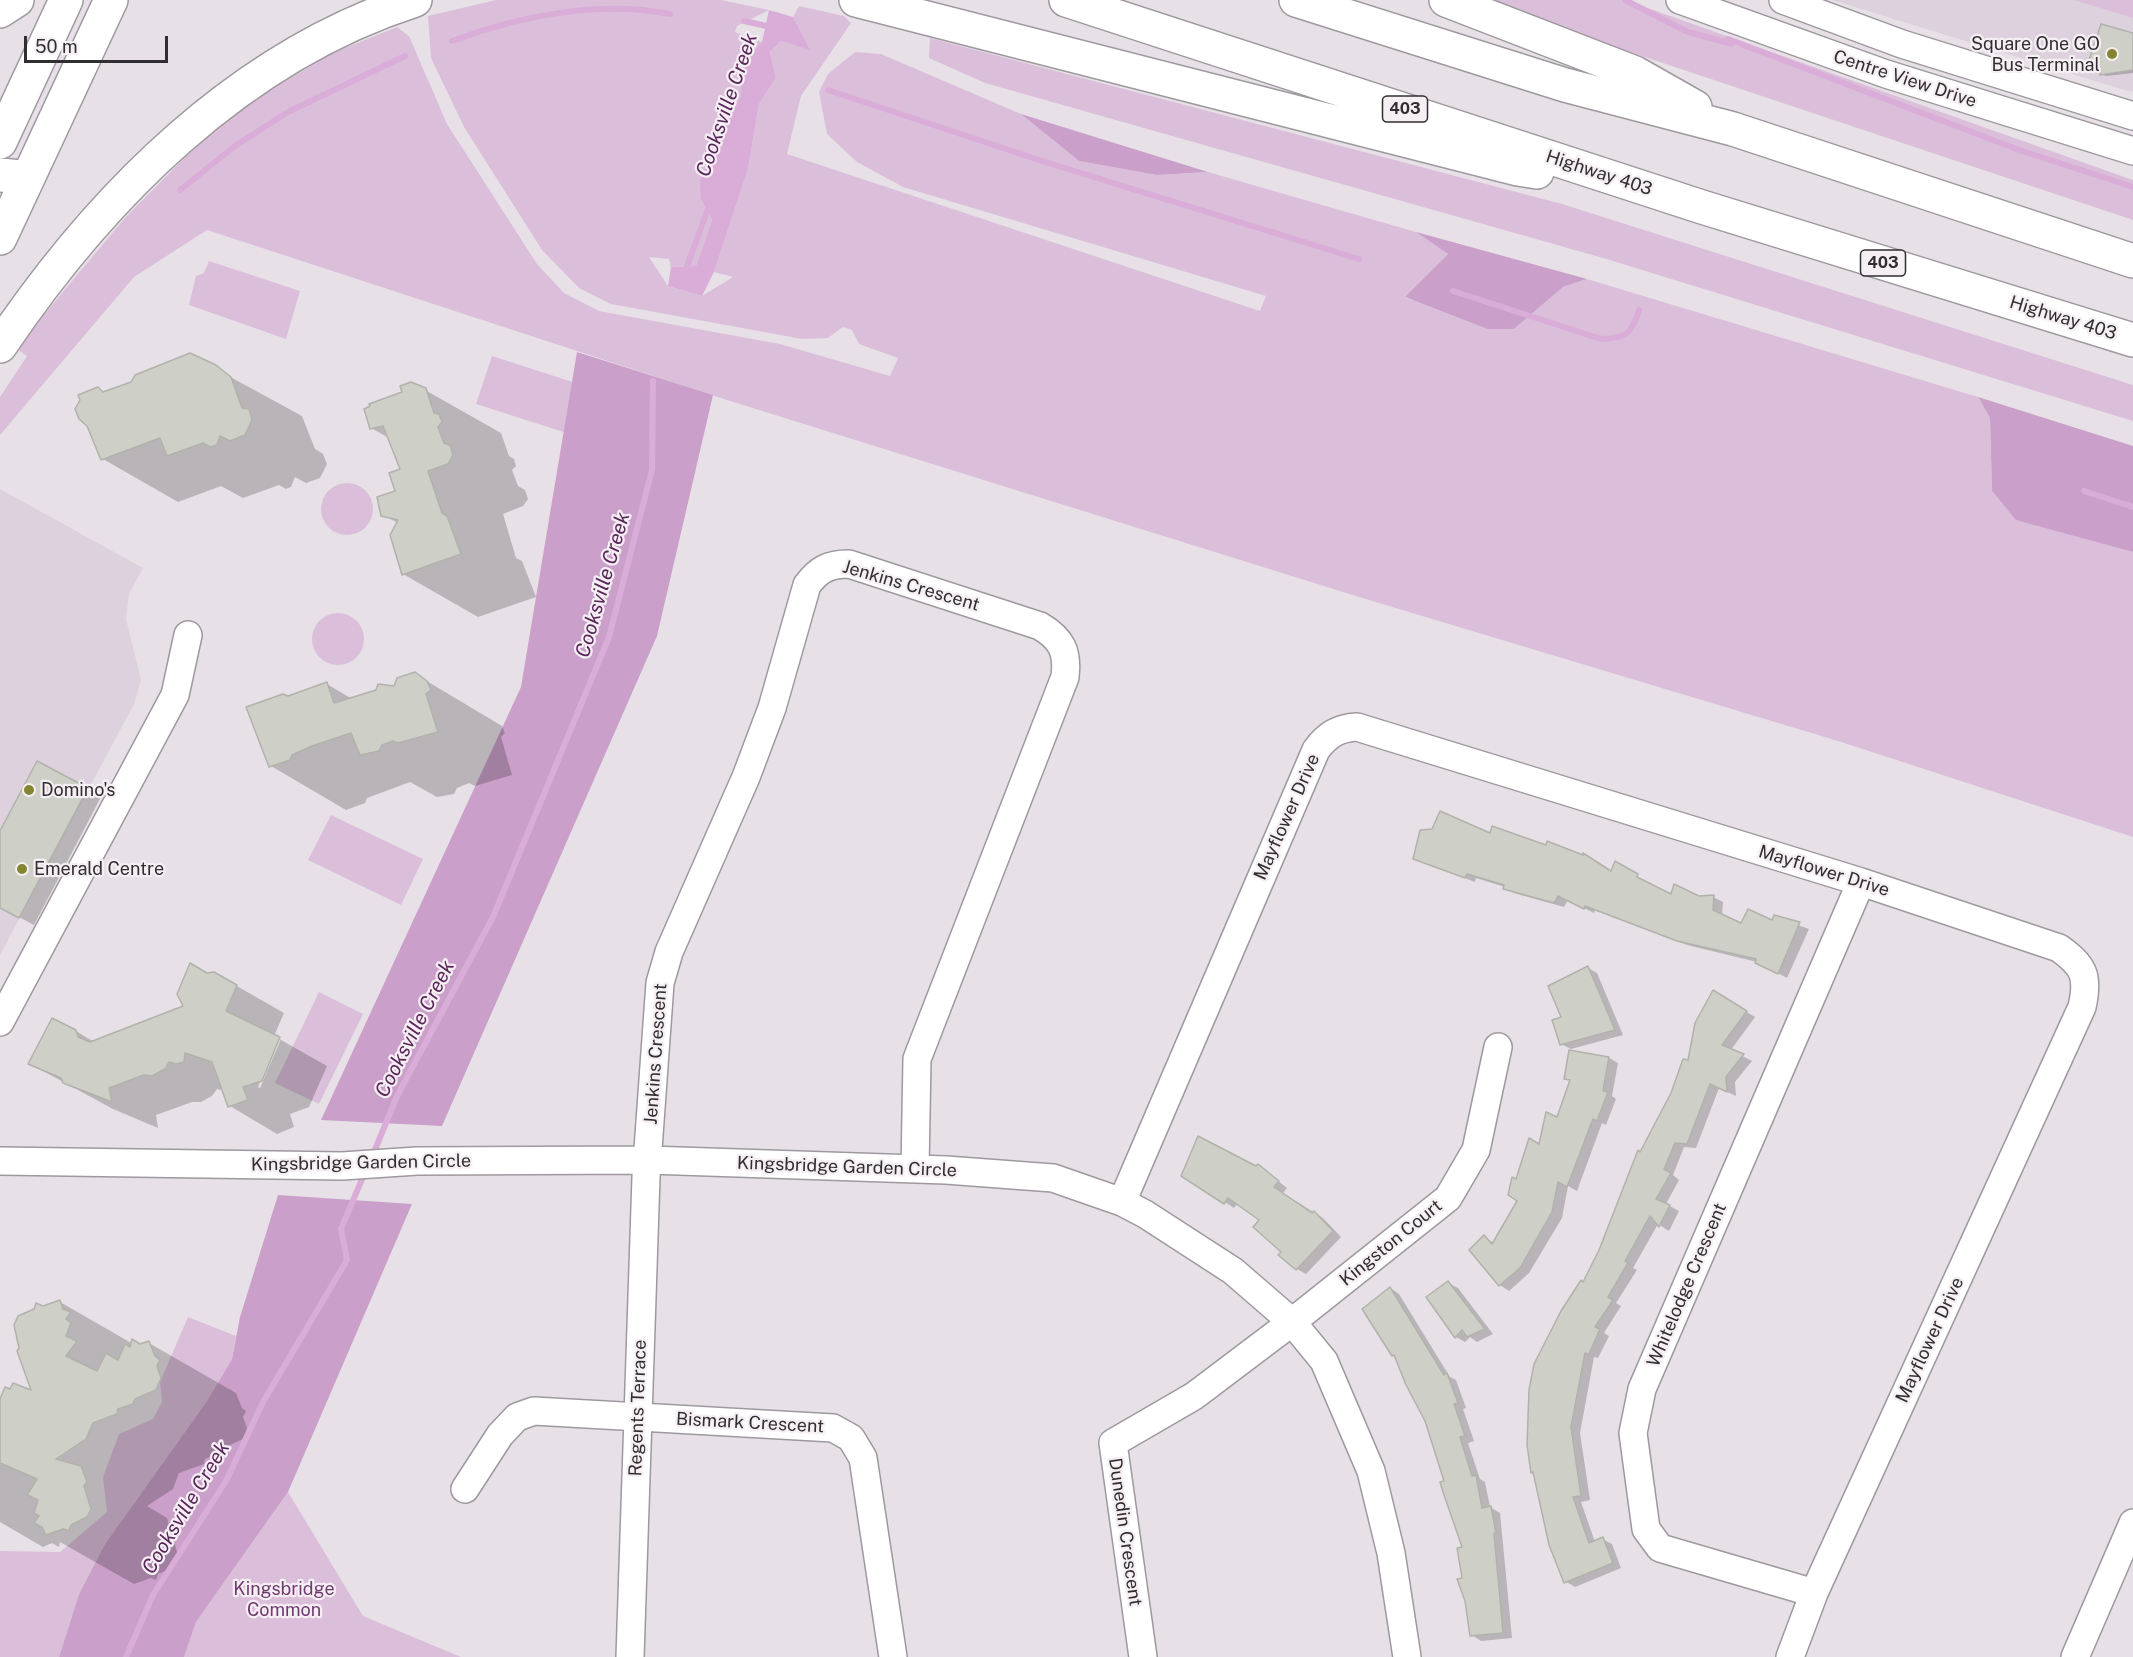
<!DOCTYPE html>
<html>
<head>
<meta charset="utf-8">
<style>
	body { margin:0 }
	#map { position:relative; width:2133px; height:1657px; overflow:hidden; background:#e7e1e7; font-family:"Public Sans",sans-serif }
	canvas { display:block }
	.scale { position:absolute; left:24px; top:36px; width:144px; height:27px; box-sizing:border-box; border:3px solid #302e30; border-top:0; padding-left:8px; font-size:18px; line-height:21px; white-space:nowrap; color:#302e30; -webkit-text-stroke:4px #f5eff4; paint-order:stroke }
</style>
</head>
<body>
<div id="map">
<canvas width="2133" height="1657"></canvas>
<div class="scale">50 m</div>
</div>
<script>
const ctx = document.querySelector('canvas').getContext('2d');
ctx.lineJoin = 'round';
function paint(path, color) { ctx.fillStyle = color; ctx.fill(path, 'evenodd'); }
function trace(path, color, width, dash) { ctx.strokeStyle = color; ctx.lineWidth = width; ctx.lineCap = dash ? 'butt' : 'round'; ctx.setLineDash(dash || []); ctx.stroke(path); }
function write(font, color, halo, rows, align = 'center') {
  ctx.font = font + ' "Public Sans",sans-serif'; ctx.lineWidth = 4.5; ctx.setLineDash([]); ctx.textBaseline = 'middle'; ctx.strokeStyle = halo; ctx.fillStyle = color; for (const [text, x, y, turn = 0] of rows) {
    ctx.save(); ctx.translate(x, y); ctx.rotate((+turn || 0) * Math.PI / 180); ctx.textAlign = isNaN(turn) ? turn : align; if (halo) ctx.strokeText(text, 0, 0); ctx.fillText(text, 0, 0); ctx.restore();
  }
}
const built = new Path2D(`
	M1832,0H2133V92L2121,89Z
	M0,489L143,568L129,594L126,619L141,680L134,704L0,955Z`);
const green = new Path2D(`
	M496,0H721L769,10L737,26L735,32L762,42L742,62L741,95L701,200L712,220L696,266L671,267L669,259L649,257L668,286L702,296L733,277L714,272L748,169L759,104L776,78L770,52L781,41L809,49L793,17L799,6L844,16L851,23L801,96L787,154L1260,311L1266,296L903,187L857,162L827,134L819,92L828,74L855,52L881,54L1021,114L1079,161L1157,175L1208,172L1416,232L1448,254L1405,298L1514,329L1563,287L1587,279L1978,397L1990,418L1992,491L2016,519L2133,552V837L1838,741L1359,597L727,400L207,230L134,277L0,435V397L27,356L16,348L124,219L191,151L258,97L333,53L397,27L409,36L447,124L537,264L564,293L599,311L780,344L890,376L898,358L859,344L852,330L843,327L828,338L802,339L611,304L579,288L542,250L464,127L431,58L428,16Z
	M1493,0H1625L2133,180V220L1612,46Z
	M2074,0H2133V18Z
	M930,38L1562,204L2133,385V421L1603,258L985,83L929,58Z
	M209,261L300,291L286,339L189,305L196,276L204,273Z
	M492,356L585,386L570,434L476,404Z
	M321 509a26 26 0 1 1 52 0a26 26 0 1 1-52 0Z
	M312 639a26 26 0 1 1 52 0a26 26 0 1 1-52 0Z
	M331,815L423,859L401,905L308,860Z
	M319,992L363,1014L319,1104L275,1083Z
	M188,1317L236,1336L232,1359L207,1401L105,1544L79,1594L59,1657H0V1551L60,1552L107,1512L103,1477L119,1434L153,1419L162,1402L160,1382Z
	M288,1492L363,1616L461,1657H184L196,1622Z`);
const forest = new Path2D(`
	M1021,114L1208,172L1157,175L1079,161Z
	M1416,232L1587,279L1563,287L1514,329H1488L1405,297L1448,254Z
	M577,352L713,395L657,636L442,1126L321,1120L521,687Z
	M1978,397L2133,446V552L2016,520L1992,491L1990,418Z
	M278,1195L412,1204L288,1492L196,1622L184,1657H59L79,1594L105,1544L207,1401L232,1359L240,1317Z`);
const water = new Path2D(`
	M769,10L793,17L810,50L781,41L770,52L776,78L759,104L748,169L714,272L702,296L668,286L671,267L696,266L712,220L701,200L700,181L741,95L742,62L762,42Z`);
const shadow = new Path2D(`
	M2133,35V73L2106,76L2102,74Z
	M190,355L302,416L315,449L323,454L327,464L320,478L306,483L295,477L291,487L286,489L279,485L243,498L221,486L178,502L103,459L104,393L132,383Z
	M425,390L501,433L509,456L514,459L516,466L512,470L518,486L525,490L528,499L523,506L503,514L516,558L522,561L536,597L478,617L403,574L398,523L383,515L397,491L402,470L389,438L371,428Z
	M415,674L502,726L505,733L501,737L512,775L475,786L469,783L457,788L454,794L437,797L410,782L367,798L365,803L346,810L271,766L288,698L327,684L352,699L395,688Z
	M87,789L101,797L34,925L0,907V834Z
	M1490,835L1612,872L1615,864L1672,896L1713,897L1723,902L1722,916L1742,925L1773,922L1775,917L1809,929L1787,978L1757,962L1687,945L1595,910L1594,913L1568,900L1564,907L1514,893L1505,887L1476,878L1475,882L1414,858Z
	M1588,968L1597,973L1623,1035L1571,1049L1561,1044L1563,1018Z
	M214,973L284,1013L274,1036L327,1066L309,1107L290,1114L294,1127L277,1134L230,1106L224,1091L217,1089L212,1096L201,1102H192L156,1115L158,1128L113,1109L30,1064L76,1031L94,1042L186,1006L207,975ZM277,1039H281L260,1088L258,1087Z
	M1713,992L1755,1017L1731,1050L1752,1061L1735,1082L1736,1096L1719,1088L1696,1148L1684,1147L1673,1175L1679,1180L1666,1204L1679,1211L1669,1231L1658,1224L1633,1268L1637,1270L1616,1303L1621,1306L1604,1333L1609,1336L1598,1358L1594,1357L1580,1433L1590,1500L1581,1502L1595,1542L1602,1539L1612,1544L1621,1568L1575,1587L1565,1581L1551,1545L1583,1284L1600,1251L1641,1154L1689,1063Z
	M1571,1051L1609,1058L1618,1063L1612,1096L1616,1099L1606,1125L1602,1123L1577,1191L1568,1186L1562,1218L1529,1273L1509,1291L1500,1285L1471,1250L1484,1237L1494,1243L1519,1201L1516,1181L1558,1119L1571,1081L1565,1078Z
	M1267,1172L1287,1188L1283,1193L1323,1218L1341,1237L1306,1274L1297,1269L1261,1220L1238,1203L1234,1208L1183,1175Z
	M1448,1283L1458,1288L1493,1334L1477,1342L1470,1337L1465,1342L1456,1337L1428,1297Z
	M1390,1288L1399,1294L1450,1377L1456,1380L1466,1408L1463,1409L1474,1441L1468,1443L1480,1479L1485,1482L1490,1507L1500,1513L1512,1638L1481,1641L1472,1635L1463,1580L1464,1548L1446,1482L1427,1420L1397,1357L1393,1355Z
	M60,1302L133,1344L141,1346L149,1343L236,1393L242,1408L246,1411L243,1417L247,1428L243,1439L221,1449L219,1453L205,1459L204,1464L179,1473L173,1489L147,1506L167,1518L177,1552L174,1567L158,1574L156,1580L151,1578L134,1584L60,1542L59,1547L52,1543L43,1547L0,1522V1403L33,1393L43,1308Z`);
const stream = new Path2D(`
	M1625,0L1688,32L1732,44
	M744,21L771,27
	M1728,39L2019,150L2133,187
	M452,41C519,16 599,0 670,14
	M828,90L1042,161L1359,259
	M180,190L235,146L288,112L405,56
	M685,272L709,206
	M1453,291L1601,339C1626,338 1632,334 1639,310
	M2084,491L2133,507
	M372,1157L397,1096L493,917L609,637L652,470L653,381
	M126,1657L153,1595L226,1481L263,1402L347,1260L341,1229L365,1172`);
const building = new Path2D(`
	M2101,24L2133,33V70L2100,75L2101,70L2088,63Z
	M190,353L216,365L231,377L242,408L249,409L252,420L245,435L230,441L220,436L217,445L210,447L203,443L167,456L160,438L101,460L87,426L79,419L75,409L80,400L78,395L98,387L103,392L131,382L135,375Z
	M411,382L426,388L434,413L439,414L442,422L438,427L444,443L450,445L453,455L448,464L428,471L442,513L447,516L461,554L402,575L390,535L398,520L381,516L377,497L395,491L389,473L400,469L383,426L370,429L364,409L370,406L369,404L402,392L400,386Z
	M415,672L427,681L431,690L426,694L438,732L398,743L393,741L382,745L379,751L360,755L351,733L312,746L292,755L290,760L269,767L246,707L283,694L288,696L327,682L334,703L376,690L378,684L394,686L397,678Z
	M37,761L88,788L19,918L0,908V831Z
	M1440,811L1490,833L1492,826L1546,845L1547,841L1583,855V853L1611,871L1615,861L1638,874L1637,877L1671,894L1674,884L1699,896L1714,895L1713,910L1741,923L1748,909L1772,920L1774,915L1800,922L1778,974L1755,963L1756,959L1677,941L1585,906L1584,909L1558,896L1554,903L1503,889L1504,885L1467,874L1465,878L1413,859L1420,830L1432,829Z
	M190,963L207,973L214,972L237,985L226,1011L280,1037L262,1081L243,1087L248,1100L228,1107L212,1062L185,1053L184,1062L176,1064L169,1062L165,1069L152,1076L144,1075L109,1088L112,1102L63,1083L61,1078L28,1064L52,1018L76,1030L78,1037L90,1042L183,1006L177,994Z
	M1588,966L1615,1030L1560,1045L1552,1020L1561,1017L1548,986Z
	M1713,990L1747,1011L1722,1045L1744,1054L1726,1077L1727,1092L1710,1084L1687,1144L1675,1143L1664,1169L1671,1173L1656,1199L1670,1205L1659,1227L1650,1216L1625,1261L1628,1263L1608,1297L1613,1300L1595,1327L1600,1329L1589,1354L1585,1353L1571,1427L1581,1496L1573,1497L1589,1543L1603,1537L1613,1563L1564,1583L1549,1545L1533,1472L1531,1473L1527,1445L1529,1390L1534,1364L1561,1311L1581,1280L1583,1282L1599,1250L1638,1150L1640,1152L1671,1093L1683,1059L1688,1060L1695,1023Z
	M1569,1050L1609,1057L1603,1091L1608,1092L1597,1121L1593,1119L1567,1187L1558,1182L1552,1212L1520,1268L1499,1286L1469,1250L1484,1235L1492,1244L1517,1201L1508,1195L1512,1177L1516,1179L1529,1138L1539,1144L1546,1112L1557,1117L1570,1080L1564,1079Z
	M1198,1136L1256,1166L1258,1164L1279,1181L1274,1187L1312,1213L1314,1211L1333,1231L1296,1270L1278,1255L1281,1252L1253,1227L1259,1220L1228,1198L1224,1204L1181,1176Z
	M1448,1281L1485,1329L1467,1337L1462,1330L1455,1338L1426,1297Z
	M1390,1287L1444,1375L1447,1373L1458,1403L1454,1404L1465,1436L1460,1437L1472,1476L1476,1475L1482,1508L1491,1506L1496,1533H1494L1503,1633L1470,1636L1465,1601L1457,1579L1462,1578L1457,1548L1462,1547L1443,1492L1440,1482L1444,1481L1425,1421L1406,1385L1394,1355L1392,1356L1362,1309Z
	M60,1300L63,1309L71,1312L66,1319L71,1323L66,1336L77,1341L66,1356L97,1371L106,1353L118,1360L125,1344L130,1347L132,1339L140,1344L149,1341L155,1356L160,1360L157,1366L161,1378L156,1390L135,1399L133,1404L118,1409L117,1414L93,1423L86,1439L56,1459L81,1466L87,1482L84,1486L91,1509L87,1517L71,1525L69,1531L63,1529L46,1535L42,1527L34,1523L39,1516L34,1513L38,1500L27,1495L37,1479L0,1463V1399L5,1387L10,1389L13,1383L31,1390L17,1351L19,1348L14,1325L18,1316L34,1309L36,1303L43,1306Z`);
const minor = new Path2D(`
	M1680,0L1886,74L2133,151
	M1783,0L1902,44L2133,116
	M0,1022L175,695L188,635
	M0,1161L342,1166L417,1161L649,1160L946,1170L1053,1178L1122,1202L1145,1214L1233,1271L1292,1322L1324,1361L1371,1471L1391,1553L1407,1657
	M1122,1202L1316,750C1327,735 1338,728 1357,727L1861,882L2059,948C2084,966 2089,976 2082,1007L1814,1593L1790,1657
	M465,1489L500,1435L517,1417L534,1411L833,1428L851,1438L863,1458L893,1657
	M1814,1593L1660,1548L1646,1529L1633,1433L1642,1389L1861,882
	M630,1657L646,1177L660,983L669,952L746,777L772,708L807,585C819,569 829,564 849,564L1040,626C1062,639 1068,652 1065,677L917,1059L915,1169
	M1143,1657L1113,1443L1194,1396L1292,1322L1448,1198L1476,1150L1498,1047
	M2075,1657L2133,1523`);
const major = new Path2D(`
	M0,142L66,0
	M0,238L111,0`);
const highway = new Path2D(`
	M856,0L1518,169L1537,172
	M1066,0L1702,207L2133,340
	M1296,0L1565,85L1733,129L2133,261
	M1446,0L1635,73L1695,107
	M0,11L17,0
	M0,175L21,177L30,173
	M0,346C101,196 240,56 415,0`);
const markers = [
	[2112,54,6,"#838630"],
	[29,790,6,"#838630"],
	[22,869,6,"#838630"]
];
const shields = [
	[1405,109,45],
	[1883,263,45]
];
const shieldNames = [
	["403",1405,109],
	["403",1883,263]
];
const poiNames = [
	["Square One GO",2100,44,"right"],
	["Bus Terminal",2100,65,"right"],
	["Domino's",41,790],
	["Emerald Centre",34,869]
];
const streetNames = [
	["Centre View Drive",1905,79,18],
	["Highway 403",1599,173,18],
	["Highway 403",2063,318,17],
	["Jenkins Crescent",911,586,16],
	["Mayflower Drive",1287,817,-66],
	["Mayflower Drive",1824,871,17],
	["Jenkins Crescent",656,1054,-86],
	["Kingsbridge Garden Circle",361,1163,-1],
	["Kingsbridge Garden Circle",847,1167,2],
	["Kingston Court",1391,1243,-39],
	["Whitelodge Crescent",1687,1285,-67],
	["Mayflower Drive",1930,1340,-65],
	["Regents Terrace",638,1408,-88],
	["Bismark Crescent",750,1423,3],
	["Dunedin Crescent",1125,1532,82]
];
const parkNames = [
	["Kingsbridge",284,1589],
	["Common",284,1610]
];
const waterNames = [
	["Cooksville Creek",727,105,-71],
	["Cooksville Creek",603,585,-74],
	["Cooksville Creek",415,1029,-63],
	["Cooksville Creek",186,1508,-59]
];
paint(built, '#ddd1dd');
paint(green, '#dbbfda');
paint(forest, '#ca9fc9');
paint(water, '#d9add8');
paint(shadow, '#0003');
trace(stream, '#d9add8', 6);
paint(building, '#cecfc7');
trace(building, '#b1b2ab', 1.5);
trace(minor, '#9e999e', 30);
trace(major, '#9e999e', 36);
trace(highway, '#9e999e', 36);
trace(minor, '#fff', 27);
trace(major, '#fff', 33);
trace(highway, '#fff', 33);
for (const [x, y, r, color] of markers) { const dot = new Path2D(); dot.arc(x, y, r, 0, 2 * Math.PI); ctx.fillStyle = color; ctx.fill(dot); trace(dot, '#f5eff4', 2); }
for (const [x, y, w] of shields) { const box = new Path2D(); box.roundRect(x - w / 2, y - 13, w, 26, 4.5); ctx.fillStyle = '#f5eff4'; ctx.fill(box); trace(box, '#302e30', 1.5); }
write('bold 16px', '#302e30', null, shieldNames);
write('18px', '#302e30', '#f5eff4', poiNames, 'left');
write('18px', '#302e30', '#f5eff4', streetNames);
write('18px', '#703a70', '#f5eff4', parkNames);
write('italic 20px', '#592559', '#f5eff4', waterNames);
</script>
</body>
</html>
